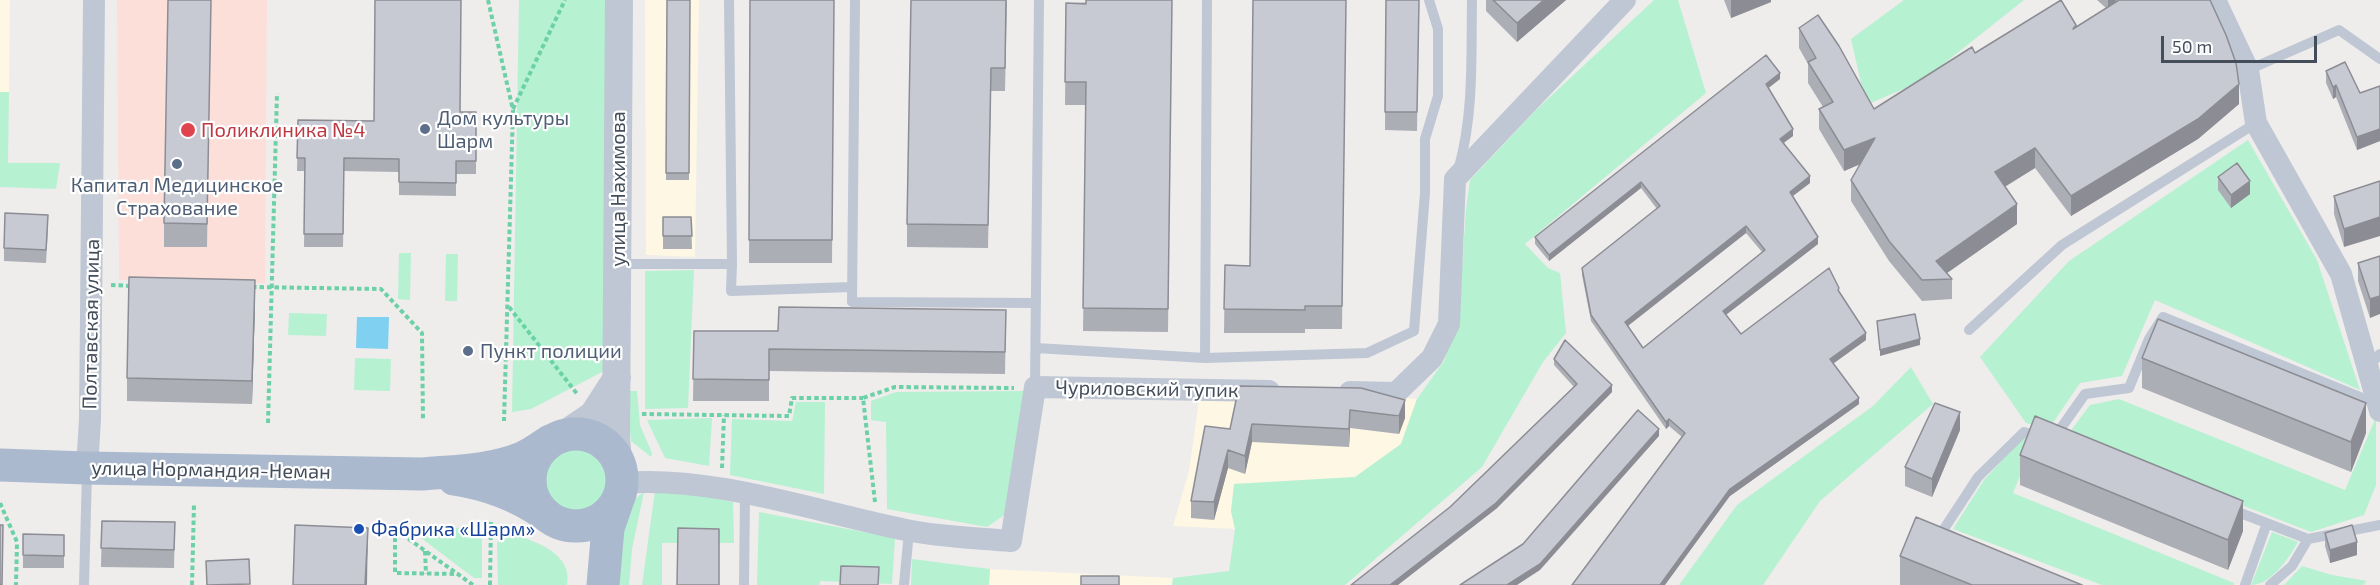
<!DOCTYPE html>
<html>
<head>
<meta charset="utf-8">
<style>
	body { margin:0 }
	#map { position:relative; width:2380px; height:585px; overflow:hidden; background:#efecec; font-family:"Exo 2",sans-serif }
	canvas { display:block }
	.scale { position:absolute; left:2161px; top:36px; width:156px; height:27px; box-sizing:border-box; border:3px solid #444e5b; border-top:0; padding-left:8px; font-size:18px; line-height:21px; white-space:nowrap; color:#444e5b; -webkit-text-stroke:4px #fff; paint-order:stroke }
</style>
</head>
<body>
<div id="map">
<canvas width="2380" height="585"></canvas>
<div class="scale">50 m</div>
</div>
<script>
const ctx = document.querySelector('canvas').getContext('2d');
ctx.lineJoin = 'round';
function paint(path, color) { ctx.fillStyle = color; ctx.fill(path, 'evenodd'); }
function trace(path, color, width, dash) { ctx.strokeStyle = color; ctx.lineWidth = width; ctx.lineCap = dash ? 'butt' : 'round'; ctx.setLineDash(dash || []); ctx.stroke(path); }
function write(font, color, halo, rows, align = 'center') {
  ctx.font = font + ' "Exo 2",sans-serif'; ctx.lineWidth = 4.5; ctx.setLineDash([]); ctx.textBaseline = 'middle'; ctx.strokeStyle = halo; ctx.fillStyle = color; for (const [text, x, y, turn = 0] of rows) {
    ctx.save(); ctx.translate(x, y); ctx.rotate((+turn || 0) * Math.PI / 180); ctx.textAlign = isNaN(turn) ? turn : align; if (halo) ctx.strokeText(text, 0, 0); ctx.fillText(text, 0, 0); ctx.restore();
  }
}
const commercial = new Path2D(`
	M0,0H10L9,92H0Z
	M645,0H699L695,257L646,255Z
	M1200,393L1398,397L1417,399L1401,444L1355,477L1234,484L1231,511L1235,529L1173,526L1189,471Z
	M990,569L1173,578L1172,585H989Z`);
const medical = new Path2D(`
	M117,0H267L265,283L119,280Z`);
const green = new Path2D(`
	M519,0H606L604,371L531,409L512,412Z
	M1654,0H1678L1706,93L1525,244L1548,268L1560,273L1566,333L1543,362L1482,467L1345,585H1172L1173,578L1229,571L1235,529L1231,511L1234,484L1355,477L1401,444L1417,399L1444,361L1459,313L1466,209L1470,180L1536,110Z
	M1904,0H2024L1922,81L1866,105L1851,39Z
	M0,92H9L8,163H60L56,189L0,187Z
	M2248,140L2317,260L2360,390L2155,300L2122,376L2080,383L2048,430L2026,423L1980,357L2069,261Z
	M399,253H411L410,300L398,299Z
	M446,254H458L457,301H445Z
	M694,270L688,408L645,409V271Z
	M289,313L327,314L326,336L288,335Z
	M355,358L391,359L390,391L354,390Z
	M1911,367L1933,404L1820,501L1763,585H1679L1737,505L1873,406Z
	M630,391H637L640,425L652,453L651,457L631,441L629,423Z
	M1025,391L1007,513L987,527L887,509L886,422L871,420V401L896,392Z
	M2119,399L2345,490L2376,417V485L2364,515L2311,532L2066,437L2090,405Z
	M796,402H825L824,494L730,475L732,419L792,421Z
	M712,418L709,466L665,458L647,420Z
	M2024,437L2035,440L2013,493L2234,583V585H2102L1953,529L1984,480Z
	M544 481a31 31 0 1 1 62 0a31 31 0 1 1-62 0Z
	M672,490L733,502L734,543H662V585H642L655,491Z
	M644,492L632,549L629,585H608L627,505Z
	M759,512L895,538L892,584L820,581V585H757Z
	M446,527L474,529L482,534V578H474L421,538L425,531Z
	M2272,532L2298,542C2289,558 2271,585 2251,585Z
	M509,534C533,539 574,554 567,585H498L497,543L501,535Z
	M912,559L990,569L989,585H911Z
	M2302,566L2332,575L2367,581L2363,585H2284Z`);
const water = new Path2D(`
	M357,317H389L388,349L356,348Z`);
const path = new Path2D(`
	M488,0L513,110L504,421
	M513,109L565,0
	M111,285L133,286
	M252,287L381,289L422,333L423,421
	M509,307L578,395
	M642,414L789,416L792,398H863
	M268,423L277,93
	M722,468L724,415
	M875,502L863,398L895,387L1014,388
	M0,503L17,542L16,585
	M395,530V573L458,574
	M396,530L473,585
	M425,551L426,574
	M192,585L194,504
	M490,585L491,522`);
const service = new Path2D(`
	M729,0L732,264
	M855,0L852,302L1036,303
	M2248,70L2339,30L2380,59
	M1459,167C1474,113 1471,56 1472,0
	M618,264H732L731,291L852,287
	M1969,330L2062,245L2256,123
	M1036,348L1205,358L1367,353L1414,331L1425,193V139L1438,96V29L1429,0
	M1205,358L1207,0
	M2368,367L2380,354
	M1035,387L1039,0
	M2054,438L2085,394L2129,388L2149,339L2163,317L2377,404
	M2230,509L2308,539
	M1952,536L1942,532L1978,477L2024,432L2041,437
	M84,585L87,472
	M744,585L745,494
	M904,585L909,531
	M2245,585L2267,523
	M2270,585L2292,566L2308,539L2380,525`);
const minor = new Path2D(`
	M2215,0L2248,70L2256,123L2341,274L2380,411
	M1350,392L1396,393L1432,358L1449,324L1455,179L1625,0
	M87,468L90,419L94,0
	M622,483C712,475 817,512 906,530C940,537 976,538 1011,541L1035,387L1269,391`);
const tertiary = new Path2D(`
	M562,436L593,415L617,378
	M618,461L616,438L619,0`);
const primary = new Path2D(`
	M530 480a46 46 0 1 1 92 0a46 46 0 1 1-92 0Z
	M0,465L87,468L422,474C456,471 490,471 522,458C532,454 541,447 550,441
	M454,479C487,484 515,494 543,513
	M603,585L608,528L617,502`);
const wall = new Path2D(`
	M211,0L207,247H164V223Z
	M667,0H690L689,180H666Z
	M750,0H834L832,263H749Z
	M1007,0L1005,91H991L988,248L907,247V224Z
	M1172,0L1168,332L1083,331L1086,105H1065L1066,3Z
	M1346,0L1342,329H1305V333H1224L1225,265L1250,266Z
	M1386,0H1419L1417,131L1385,130Z
	M1486,0H1566L1517,42L1486,11Z
	M1724,0H1771V2L1731,18Z
	M2097,0H2116L2113,4L2239,104L2198,139L2071,216L2035,168L2005,186L2017,224L1947,273L1952,279V299L1922,301L1889,261L1851,201V180L1860,164L1844,171L1819,129V109L1823,107L1808,83V64L1799,48V28L1874,109L1975,53L2076,27L2106,8Z
	M2326,71L2360,93L2380,86V141L2357,150L2336,97L2333,99L2326,83Z
	M1780,79L1768,88L1793,136L1784,143L1810,183L1793,196L1818,244L1726,315L1741,334L1839,292L1866,340L1833,363L1859,404L1730,496L1682,437L1669,426L1666,429L1591,321L1582,275V268L1657,209L1641,188L1549,261L1535,244V237ZM1746,233L1762,252L1643,348L1628,326Z
	M460,112H476V174H456V196L399,195V172L344,171L343,247H304L305,171H297L298,120L374,121Z
	M2218,177L2250,194L2231,208L2218,190Z
	M2380,181L2344,247L2334,214V196Z
	M663,217H691L692,249H663Z
	M48,228L46,263L4,261V248Z
	M2380,256L2370,318L2358,281V263Z
	M255,304L252,404L127,401V378Z
	M1006,310L1005,374L769,371V401H693L694,331H778Z
	M2142,358L2366,433L2351,472L2142,388Z
	M1554,359L1612,392L1496,509L1450,507L1574,387L1554,365Z
	M1239,386L1405,418L1399,434L1350,428L1349,447L1252,442L1245,474L1228,468L1214,520L1191,518V501L1230,429Z
	M1960,430L1932,497L1905,486V467Z
	M2020,455L2243,531L2228,570L2020,485Z
	M102,521L175,522L174,568L101,567Z
	M2325,533L2357,555L2330,563L2325,546Z
	M23,534L64,535V568H23Z
	M1900,556L2082,585H1900Z`);
const shadedWall = new Path2D(`
	M1544,0H1566L1517,42V23Z
	M1731,0H1771V2L1731,18Z
	M2108,0H2117L2108,10Z
	M1780,73V79L1766,90V84Z
	M2239,84V104L2198,139L2071,216V196Z
	M2336,85V97L2333,99V87Z
	M1793,129V136L1780,145V139Z
	M2380,129V141L2357,150V137Z
	M1875,138V158L1844,171V150Z
	M2035,148V168L1995,193V172Z
	M1810,176V183L1790,198V192Z
	M2250,181V194L2231,208V195Z
	M1641,182V188L1549,261V255Z
	M2017,204V224L1937,280L1936,261Z
	M2380,217V236L2344,247V229Z
	M1746,226V233L1625,328V322Z
	M1818,237V244L1723,317V311Z
	M255,280V304L252,404V381Z
	M2380,296V314L2370,318V299Z
	M1866,333V340L1830,366V359Z
	M1920,339V345L1880,356V350Z
	M1612,385V392L1496,509L1398,585H1390Z
	M1859,398V404L1730,496L1665,585H1660L1730,489Z
	M1405,400V418L1399,434V416Z
	M2366,403V433L2351,472V442Z
	M1350,410V428L1349,447V429Z
	M1960,412V430L1932,497V479Z
	M1669,419V426L1666,429V422Z
	M1252,424V442L1245,474V456Z
	M1659,429V436L1540,570L1517,585H1507Z
	M1228,450V468L1214,520V502Z
	M2243,501V531L2228,570V540Z
	M368,528L367,585H365Z
	M2357,542V555L2330,563V550Z`);
const building = new Path2D(`
	M168,0H211L207,224L164,223Z
	M375,0H461L460,112H476V161H456V183L399,182V159L344,158L343,234H304L305,158H297L298,120L374,121Z
	M667,0H690L689,173H666Z
	M750,0H834L832,240H749Z
	M911,0H1006L1005,68H991L988,225L907,224Z
	M1086,0H1172L1168,309L1083,308L1086,82H1065L1066,3L1086,4Z
	M1253,0H1346L1342,306H1305V310L1224,309L1225,265L1250,266Z
	M1386,0H1419L1417,112H1385Z
	M1493,0H1544L1517,23Z
	M2061,0L2076,25L2073,29L2119,0H2210L2226,35L2236,63L2239,84L2198,119L2071,196L2035,148L1995,172L2017,204L1936,261L1952,279L1922,280L1889,241L1851,180L1875,138L1844,150L1819,109L1833,102L1808,62L1816,58L1799,28L1818,15L1839,46L1874,109L1972,47L1975,53Z
	M1766,55L1780,73L1766,84L1793,129L1780,139L1810,176L1790,192L1818,237L1723,311L1741,334L1829,268L1839,288L1838,290L1866,333L1830,359L1859,398L1730,489L1660,585H1572L1685,433L1669,419L1666,422L1591,315L1582,268L1660,206L1641,182L1549,255L1535,237ZM1746,226L1765,250L1643,348L1625,322Z
	M2345,62L2360,93L2380,86V129L2357,137L2336,85L2333,87L2326,71Z
	M2237,163L2250,181L2231,195L2218,177Z
	M2380,181V217L2344,229L2334,196Z
	M5,213L48,215L46,250L4,248Z
	M663,217H691L692,236H663Z
	M2380,256V296L2370,299L2358,263Z
	M129,277L255,280L252,381L127,378Z
	M779,307L1006,310L1005,352L769,349V380L693,379L694,331H778Z
	M1915,314L1920,339L1880,350L1877,321Z
	M2158,319L2366,403L2351,442L2142,358Z
	M1565,340L1612,385L1496,503L1390,585H1351L1450,507L1577,384L1554,359Z
	M1239,386L1361,388L1405,400L1399,416L1350,410L1349,429L1252,424L1245,456L1228,450L1214,502L1191,501L1205,426L1230,429Z
	M1935,403L1960,412L1932,479L1905,467Z
	M1638,410L1659,429L1540,564L1507,585H1460L1523,544Z
	M2035,416L2243,501L2228,540L2020,455Z
	M1916,517L2082,585H1972L1900,556Z
	M102,521L175,522L174,550L101,548Z
	M0,525H3L2,585H0Z
	M295,525L368,528L365,585H293Z
	M2352,525L2357,542L2330,550L2325,533Z
	M678,528L719,529V585H677Z
	M23,534L64,535V556L23,555Z
	M249,559L250,584L207,585L206,561Z
	M841,566L879,567L878,585H840Z
	M1081,576H1119V585H1081Z`);
const markers = [
	[425,129,6,"#5c6f8a"],
	[188,130,8,"#e0444e"],
	[177,164,6,"#5c6f8a"],
	[468,351,6,"#5c6f8a"],
	[359,529,6,"#1a4fb4"]
];
const serviceNames = [
	["Дом культуры",437,118],
	["Шарм",437,141],
	["Капитал Медицинское",177,185,"center"],
	["Страхование",177,208,"center"],
	["Пункт полиции",480,351]
];
const healthNames = [
	["Поликлиника №4",201,130]
];
const streetNames = [
	["улица Нахимова",618,189,-90],
	["Полтавская улица",91,324,-89],
	["Чуриловский тупик",1147,389,1],
	["улица Нормандия-Неман",211,470,1]
];
const transitNames = [
	["Фабрика «Шарм»",371,529]
];
paint(commercial, '#fdf7e3');
paint(medical, '#fcdfd9');
paint(green, '#b6f1d1');
paint(water, '#80d1f1');
trace(path, '#6cd1a7', 4, [4.5, 3]);
trace(service, '#bec7d3', 10);
trace(minor, '#bec7d3', 22);
trace(tertiary, '#bec7d3', 28);
trace(primary, '#aab9ce', 33);
paint(wall, '#acaeb5');
paint(shadedWall, '#8c8d94');
paint(building, '#c8cad3');
trace(building, '#8c8d94', 1.5);
for (const [x, y, r, color] of markers) { const dot = new Path2D(); dot.arc(x, y, r, 0, 2 * Math.PI); ctx.fillStyle = color; ctx.fill(dot); trace(dot, '#fff', 2); }
write('20px', '#4e5e75', '#fff', serviceNames, 'left');
write('20px', '#be3a42', '#fff', healthNames, 'left');
write('20px', '#444e5b', '#fff', streetNames);
write('20px', '#164399', '#fff', transitNames, 'left');
</script>
</body>
</html>
